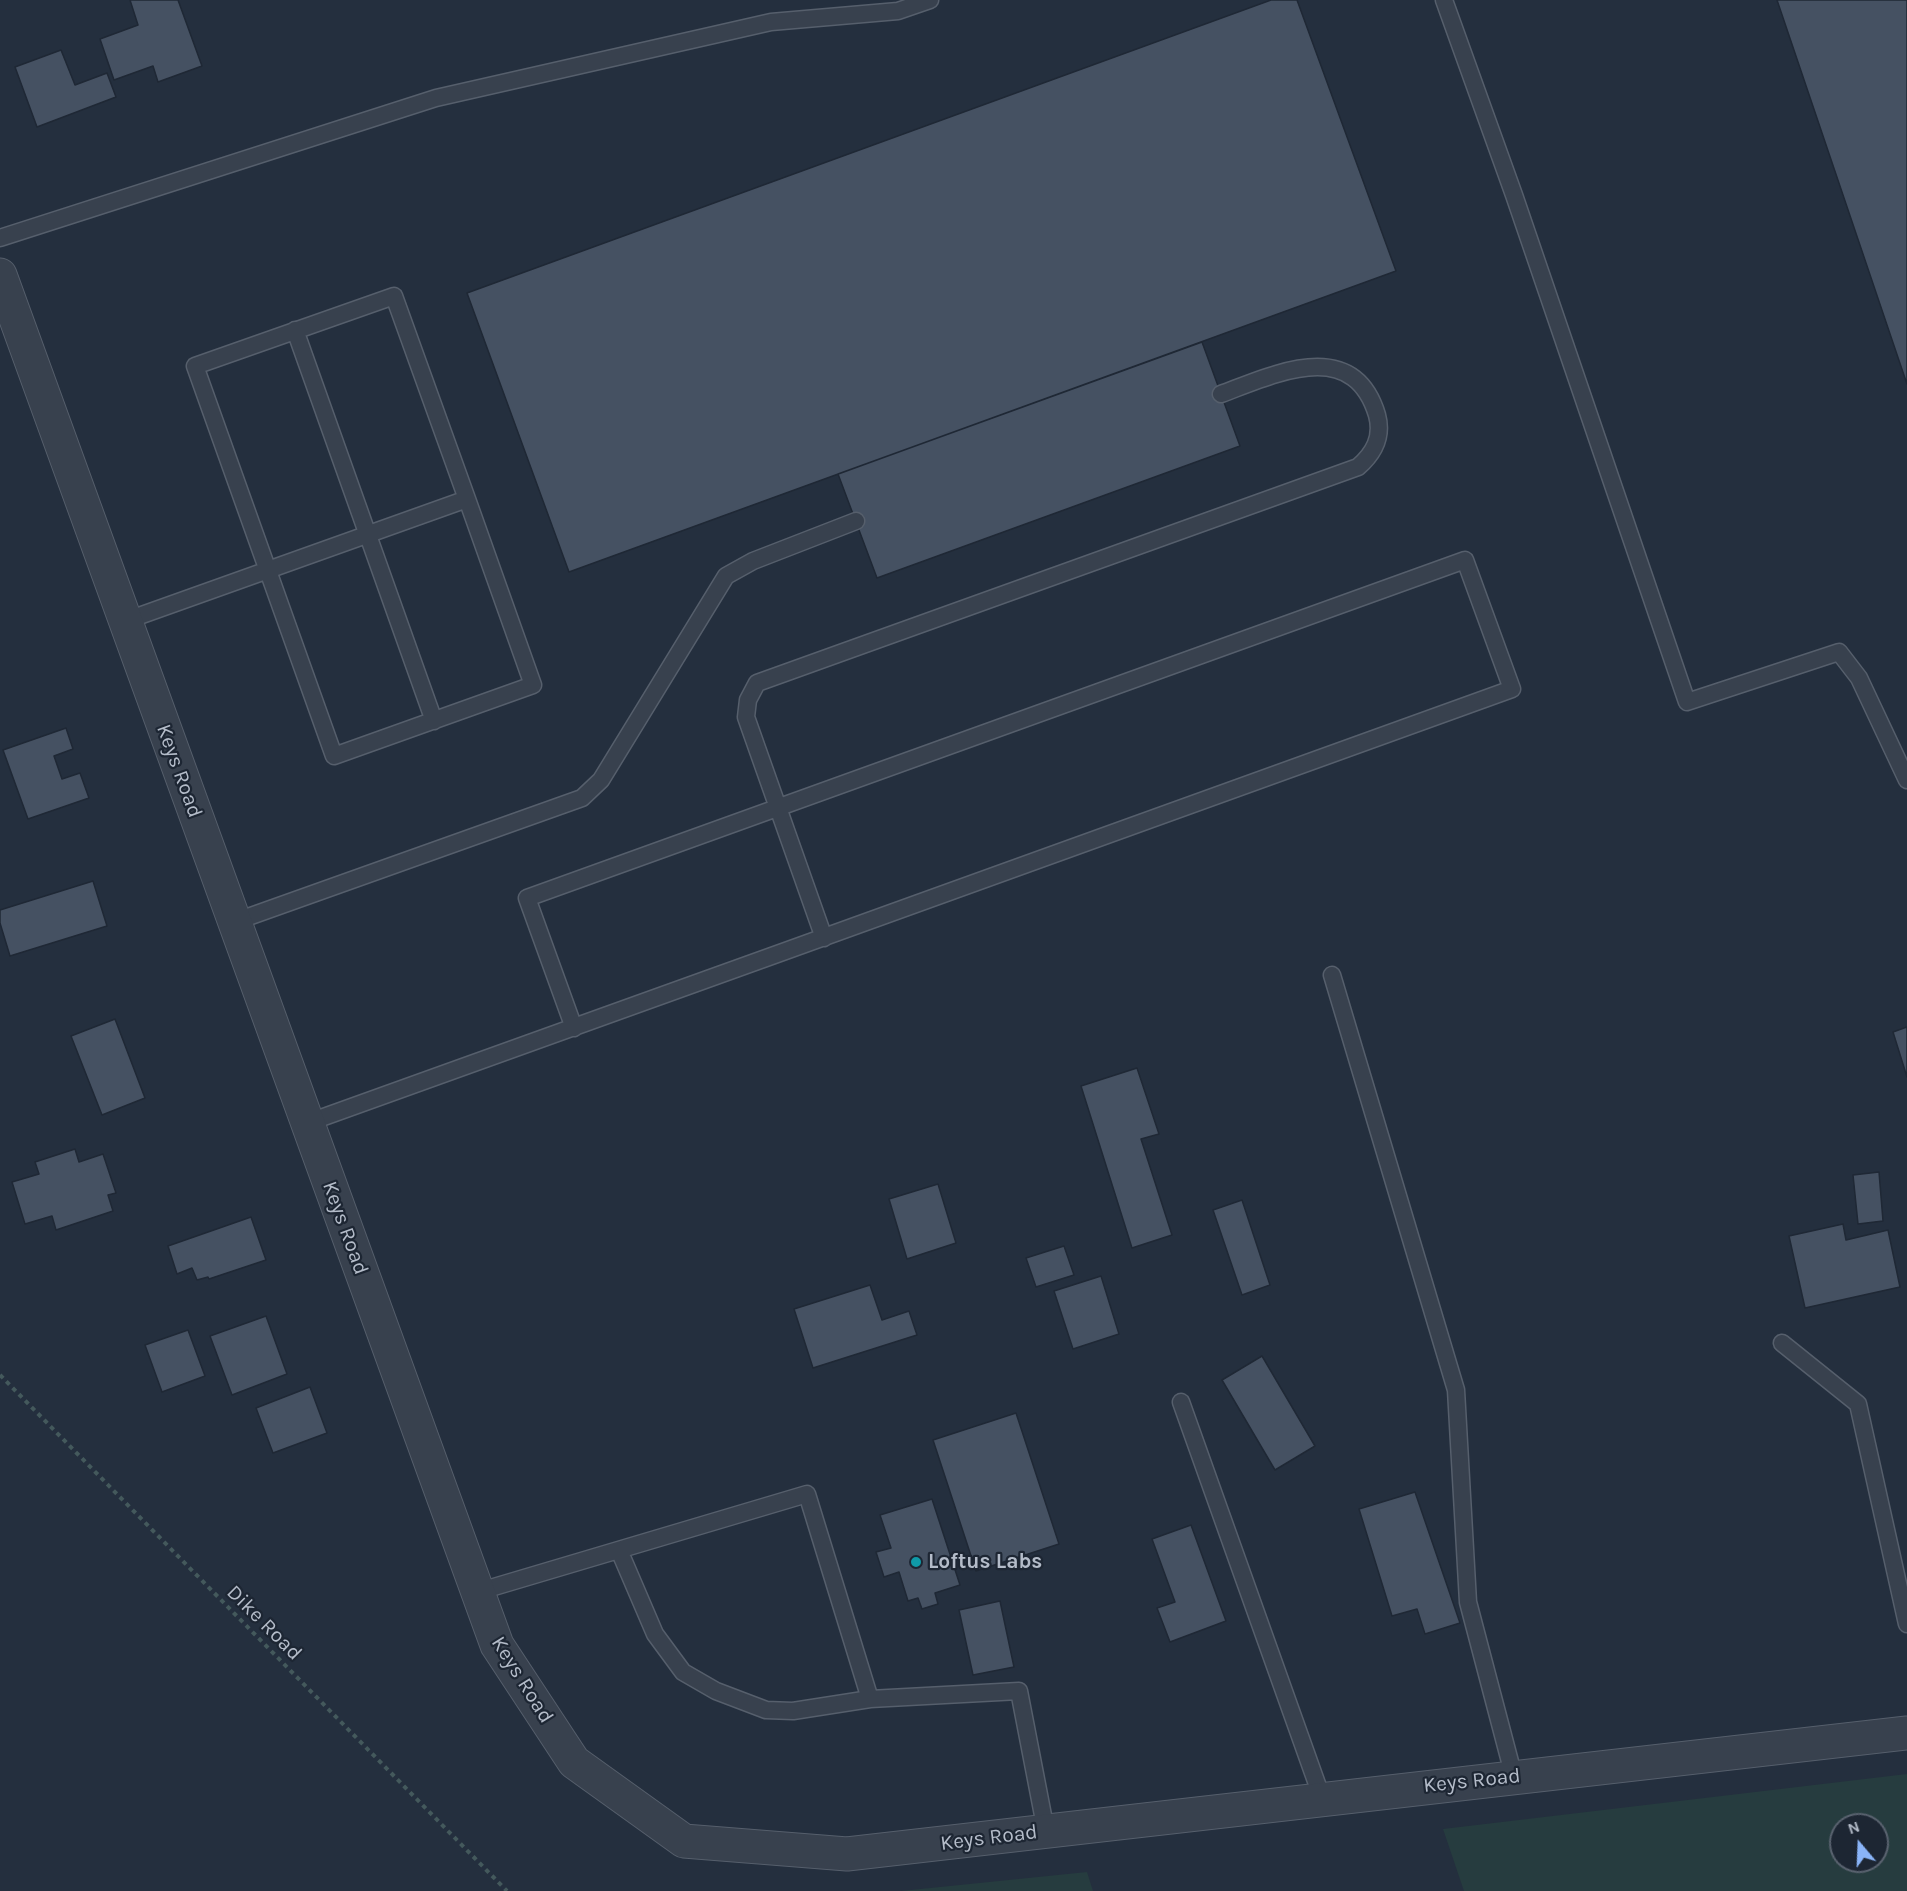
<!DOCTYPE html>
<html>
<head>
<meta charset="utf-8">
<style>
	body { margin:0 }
	#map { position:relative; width:1907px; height:1891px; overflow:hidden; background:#242f3e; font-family:Karla,sans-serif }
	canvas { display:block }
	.north { position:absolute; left:1829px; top:1813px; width:60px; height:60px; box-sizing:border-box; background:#1d2633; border:2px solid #59626f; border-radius:50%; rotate:341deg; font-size:16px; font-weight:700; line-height:24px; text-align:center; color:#b4bcc9 }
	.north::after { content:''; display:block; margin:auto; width:21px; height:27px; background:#8ab4f8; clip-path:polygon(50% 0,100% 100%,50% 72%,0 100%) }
</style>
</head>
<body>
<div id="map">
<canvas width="1907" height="1891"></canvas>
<div class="north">N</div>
</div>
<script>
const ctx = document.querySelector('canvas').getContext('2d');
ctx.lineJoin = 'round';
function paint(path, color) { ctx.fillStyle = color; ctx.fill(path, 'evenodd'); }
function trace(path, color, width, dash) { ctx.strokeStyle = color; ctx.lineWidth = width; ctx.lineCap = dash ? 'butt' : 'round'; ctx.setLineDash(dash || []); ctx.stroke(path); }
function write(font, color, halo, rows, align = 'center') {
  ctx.font = font + ' Karla,sans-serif'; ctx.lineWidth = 4.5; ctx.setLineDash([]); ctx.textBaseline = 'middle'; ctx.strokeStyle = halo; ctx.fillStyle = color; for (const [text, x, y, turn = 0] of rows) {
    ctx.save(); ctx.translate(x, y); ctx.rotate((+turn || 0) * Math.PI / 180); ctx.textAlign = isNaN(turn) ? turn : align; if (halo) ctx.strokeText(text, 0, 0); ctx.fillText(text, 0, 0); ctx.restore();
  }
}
const green = new Path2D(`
	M1907,1774V1891H1464L1443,1829ZM1841,1825H1877V1861H1841Z
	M1087,1872L1093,1891H901Z`);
const building = new Path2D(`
	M130,0H178L202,66L158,82L153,66L114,80L100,39L138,25Z
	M1271,0H1297L1396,271L569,572L467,293Z
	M1777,0H1907V384Z
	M61,50L75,85L107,73L116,97L37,127L15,67Z
	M1202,342L1240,446L877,578L838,474Z
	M66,728L73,749L54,756L62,779L80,773L89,798L28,819L3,750Z
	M93,881L107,926L10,956L0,923V910Z
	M115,1019L145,1098L102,1115L71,1036Z
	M1907,1027V1077L1893,1032Z
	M1137,1068L1159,1134L1141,1139L1172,1235L1132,1248L1081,1086Z
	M75,1149L79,1162L103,1154L116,1193L108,1195L113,1211L56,1230L52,1216L25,1224L12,1182L39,1174L35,1162Z
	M1879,1172L1883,1221L1858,1224L1853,1175Z
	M938,1184L956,1243L907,1259L889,1199Z
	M1242,1200L1270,1285L1242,1295L1213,1210Z
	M251,1217L266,1260L209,1279L208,1277L197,1280L192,1268L177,1274L168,1246Z
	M1843,1224L1846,1240L1888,1230L1900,1287L1805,1308L1789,1236Z
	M1064,1246L1074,1275L1036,1287L1026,1258Z
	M1101,1276L1119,1334L1073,1349L1054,1291Z
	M870,1285L882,1320L909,1311L917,1335L813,1368L794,1309Z
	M266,1316L287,1374L232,1395L210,1336Z
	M188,1330L205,1376L162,1392L145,1345Z
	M1262,1356L1315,1446L1275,1470L1222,1380Z
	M310,1387L327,1433L273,1453L256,1408Z
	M1016,1413L1059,1544L976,1571L933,1440Z
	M1415,1492L1460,1623L1425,1634L1417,1609L1392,1616L1359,1509Z
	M932,1499L960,1585L935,1593L938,1604L922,1609L918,1598L908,1601L899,1572L884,1577L876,1552L891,1548L880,1515Z
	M1191,1525L1226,1621L1170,1642L1157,1608L1175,1602L1152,1539Z
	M1000,1601L1014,1667L973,1675L959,1610Z`);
const path = new Path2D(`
	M0,1375L507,1891`);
const service = new Path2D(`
	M1444,0L1514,195L1687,702L1839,652L1859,678L1907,780
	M0,238L436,98L771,22L898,11L930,0
	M295,330L434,721
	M125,621L467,499L394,296L195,366L334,756L533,685L467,499
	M234,922L582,798L601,780L726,576L753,561L856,521
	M824,938L746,717L748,700L757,683L1358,467C1374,453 1383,437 1377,415C1353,336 1275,374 1221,394
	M1332,975L1456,1390L1468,1602L1514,1777
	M307,1123C709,979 1110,834 1512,689L1465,560L527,898L574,1028
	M1782,1343L1858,1404L1907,1624
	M1181,1402L1322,1798
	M619,1550L655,1634L683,1672L716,1691L766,1710L793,1711L870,1699
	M477,1592L807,1494L870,1699L1019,1691L1046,1831`);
const minor = new Path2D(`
	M0,275L497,1645L574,1762L684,1841L847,1854L1907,1733`);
const markers = [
	[916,1562,6,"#0f9aa8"]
];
const streetNames = [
	["Keys Road",179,771,70],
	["Keys Road",345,1228,70],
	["Dike Road",264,1623,45],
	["Keys Road",522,1680,58],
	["Keys Road",1472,1781,-6],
	["Keys Road",989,1838,-7]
];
const poiNames = [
	["Loftus Labs",928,1562]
];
paint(green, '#263c3f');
paint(building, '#455162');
trace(building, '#1f2835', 1.5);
trace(service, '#565f6c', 19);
trace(minor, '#565f6c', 35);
trace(path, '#44595c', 4, [4.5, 4.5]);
trace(service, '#38414e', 16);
trace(minor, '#38414e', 33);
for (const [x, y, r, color] of markers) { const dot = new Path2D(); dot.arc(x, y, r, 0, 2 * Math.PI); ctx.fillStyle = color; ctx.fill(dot); trace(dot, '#1d2633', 2); }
write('21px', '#b4bcc9', '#1d2633', streetNames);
write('bold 21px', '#b4bcc9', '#1d2633', poiNames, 'left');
</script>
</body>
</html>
